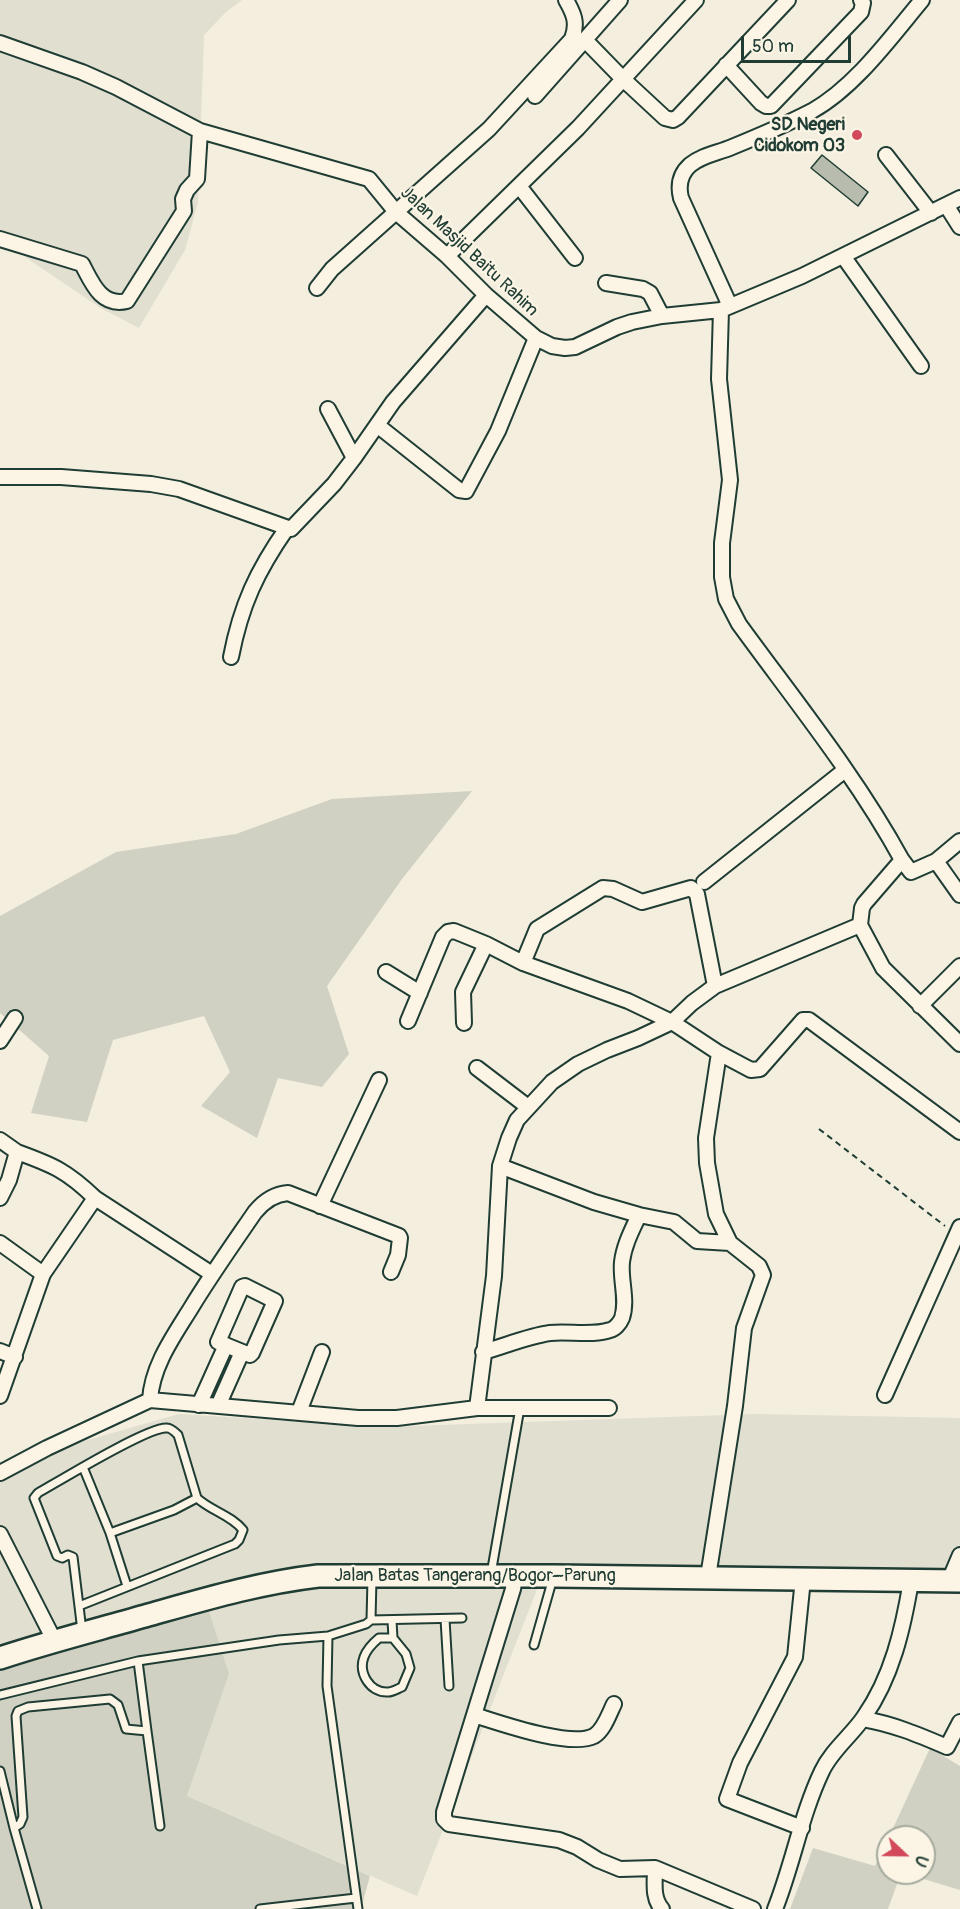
<!DOCTYPE html>
<html>
<head>
<meta charset="utf-8">
<style>
	body { margin:0 }
	#map { position:relative; width:960px; height:1909px; overflow:hidden; background:#f3eede; font-family:Pangolin,sans-serif }
	canvas { display:block }
	.north { position:absolute; left:876px; top:1825px; width:60px; height:60px; box-sizing:border-box; background:#fcf5e5; border:2px solid #a4ab9e; border-radius:50%; rotate:112deg; font-size:16px; font-weight:700; line-height:24px; text-align:center; color:#1f3d34 }
	.north::after { content:''; display:block; margin:auto; width:21px; height:27px; background:#d1495b; clip-path:polygon(50% 0,100% 100%,50% 72%,0 100%) }
	.scale { position:absolute; left:741px; top:36px; width:110px; height:27px; box-sizing:border-box; border:3px solid #1f3d34; border-top:0; padding-left:8px; font-size:18px; line-height:21px; white-space:nowrap; color:#1f3d34; -webkit-text-stroke:4px #fcf5e5; paint-order:stroke }
</style>
</head>
<body>
<div id="map">
<canvas width="960" height="1909"></canvas>
<div class="north">U</div>
<div class="scale">50 m</div>
</div>
<script>
const ctx = document.querySelector('canvas').getContext('2d');
ctx.lineJoin = 'round';
function paint(path, color) { ctx.fillStyle = color; ctx.fill(path, 'evenodd'); }
function trace(path, color, width, dash) { ctx.strokeStyle = color; ctx.lineWidth = width; ctx.lineCap = dash ? 'butt' : 'round'; ctx.setLineDash(dash || []); ctx.stroke(path); }
function write(font, color, halo, rows, align = 'center') {
  ctx.font = font + ' Pangolin,sans-serif'; ctx.lineWidth = 4.5; ctx.setLineDash([]); ctx.textBaseline = 'middle'; ctx.strokeStyle = halo; ctx.fillStyle = color; for (const [text, x, y, turn = 0] of rows) {
    ctx.save(); ctx.translate(x, y); ctx.rotate((+turn || 0) * Math.PI / 180); ctx.textAlign = isNaN(turn) ? turn : align; if (halo) ctx.strokeText(text, 0, 0); ctx.fillText(text, 0, 0); ctx.restore();
  }
}
const built = new Path2D(`
	M0,0H242L226,12L204,35L198,202L185,250L139,328L99,307L0,240Z
	M179,1414L383,1427L755,1414L960,1418V1571L543,1574L417,1896L187,1796L229,1674L0,1656V1478L70,1445Z`);
const green = new Path2D(`
	M472,791L402,879L327,986L349,1054L322,1087L278,1078L257,1138L201,1106L230,1072L204,1016L113,1040L87,1122L31,1113L49,1056L0,1013V916L116,852L236,834L332,799Z
	M204,1596L229,1674L187,1796L370,1876L361,1909H0V1656Z
	M930,1748L960,1766V1890L904,1873H924V1837H889Z
	M888,1839V1873H901L888,1909H790L813,1848L875,1866Z`);
const building = new Path2D(`
	M822,155L868,192L858,206L811,168Z`);
const path = new Path2D(`
	M819,1129L945,1226`);
const service = new Path2D(`
	M83,1467L110,1533L127,1586
	M491,1574L520,1408
	M79,1606L235,1544L239,1540L243,1530C231,1515 211,1511 197,1498
	M445,1619L449,1686
	M371,1620L462,1618
	M392,1621L393,1638L406,1654L410,1668L402,1687C397,1689 393,1692 388,1692C370,1693 358,1673 364,1657C367,1649 373,1643 379,1638H393
	M82,1631L73,1557L68,1555L62,1558L57,1556L34,1498L38,1493C59,1481 149,1426 167,1428C171,1428 175,1432 178,1435L197,1498L174,1510L110,1533
	M534,1645L553,1578
	M0,1695L138,1661L279,1640L328,1636
	M147,1731L160,1826
	M0,1771L14,1828L37,1909
	M14,1828L20,1824L23,1817L16,1716L18,1711L28,1707L110,1699L118,1705L126,1729L147,1731L138,1661
	M260,1909L356,1898
	M358,1909L327,1686L328,1636L366,1624L371,1620L372,1579`);
const minor = new Path2D(`
	M585,40L623,79L665,118L673,120L678,117L788,0
	M0,43L82,72L116,87L200,131L369,179L396,212L447,256L486,295L536,338L552,346L565,348L575,347L617,327L632,322L662,316L721,310
	M726,65L761,103L766,106H771L861,12L863,3L861,0
	M535,96L620,0
	M886,155L931,213
	M519,186L575,258
	M960,198L802,276L721,310L719,379L730,480L722,543V577L726,599L739,624C795,701 856,776 902,860L864,904L862,908L860,925L883,968L960,1044
	M946,205L960,227
	M0,239L82,264C92,283 101,307 127,301L184,211L183,199L187,190L197,179L200,131
	M447,256L578,128L696,0
	M843,256L921,366
	M606,283L643,289L650,293L662,316
	M317,288L332,269L489,129L572,39C578,23 574,14 566,0
	M730,306L681,198C678,186 680,174 690,165C702,155 718,153 732,147C759,136 787,124 812,111C855,87 891,37 922,0
	M328,409L354,458
	M377,425L459,490L466,491L498,431L536,338
	M0,477H61L151,484L179,489L291,529L334,484L354,458L393,402L486,295
	M231,657C241,605 257,571 287,528
	M902,860L911,872L936,861L960,841
	M936,861L960,895
	M704,882L845,770
	M523,963L537,929L603,888L613,889L642,902L691,888L697,894L715,986
	M386,972L420,993
	M920,1006L960,966
	M408,1021L443,937L448,932L454,931L486,944L523,963L628,1001L672,1022L719,1053L751,1070L760,1069L803,1020H809L960,1132
	M464,1023L463,992L486,944
	M0,1041L15,1018
	M477,1068L528,1107
	M0,1140L17,1152L9,1180L0,1198
	M17,1152C53,1165 67,1171 95,1198L212,1274
	M500,1166L594,1202L639,1215L674,1222L697,1241L730,1243
	M320,1206L379,1080
	M0,1243L43,1274
	M245,1286L275,1301L252,1353L250,1355L218,1342L242,1287Z
	M0,1351L15,1357
	M483,1352C505,1346 528,1336 550,1333C568,1331 594,1336 610,1330C615,1329 620,1323 622,1318C628,1300 620,1280 622,1262C624,1245 632,1230 639,1215
	M885,1395L960,1227
	M0,1396L43,1274L95,1198
	M150,1400C152,1366 173,1337 191,1308C211,1275 233,1244 255,1212C264,1201 274,1194 288,1193L399,1236L400,1238L398,1255L391,1272
	M199,1405L226,1345
	M218,1406L242,1352
	M477,1408L494,1276L500,1166L509,1138L517,1120L552,1082L578,1064L607,1050L638,1038L672,1022L692,1003L715,986L860,925
	M299,1412L322,1352
	M0,1473L47,1448L150,1400L358,1418H397L477,1408H609
	M0,1534L54,1640
	M515,1577L513,1589L444,1812V1819L449,1824L559,1840L577,1847L598,1860L620,1869L655,1868L753,1909
	M708,1577L735,1406L744,1328L763,1275L759,1266L730,1243L716,1214L707,1163L706,1138L719,1053
	M949,1581L960,1555
	M474,1715C500,1723 570,1748 594,1736C604,1730 609,1714 614,1704
	M863,1719C893,1724 919,1735 947,1747L960,1722
	M802,1828L727,1799L740,1763L795,1657L803,1579
	M655,1868C655,1882 652,1898 662,1909
	M775,1909C793,1864 801,1815 822,1771C832,1750 851,1736 864,1717C892,1677 903,1629 911,1581`);
const primary = new Path2D(`
	M0,1658C48,1642 96,1630 145,1616C202,1600 258,1583 318,1576H554L960,1581`);
const markers = [
	[857,135,6,"#d1495b"]
];
const poiNames = [
	["SD Negeri",845,125],
	["Cidokom 03",845,146]
];
const streetNames = [
	["Jalan Masjid Baitu Rahim",469,252,43],
	["Jalan Batas Tangerang/Bogor–Parung",475,1576]
];
paint(built, '#e1dfd0');
paint(green, '#d0d1c2');
paint(building, '#b8bcae');
trace(building, '#1f3d34', 1.5);
trace(service, '#1f3d34', 11);
trace(minor, '#1f3d34', 18);
trace(primary, '#1f3d34', 26);
trace(path, '#1f3d34', 2, [6, 4.5]);
trace(service, '#fcf5e5', 7);
trace(minor, '#fcf5e5', 14);
trace(primary, '#fcf5e5', 21);
for (const [x, y, r, color] of markers) { const dot = new Path2D(); dot.arc(x, y, r, 0, 2 * Math.PI); ctx.fillStyle = color; ctx.fill(dot); trace(dot, '#fcf5e5', 2); }
write('bold 18px', '#1f3d34', '#fcf5e5', poiNames, 'right');
write('18px', '#1f3d34', '#fcf5e5', streetNames);
</script>
</body>
</html>
